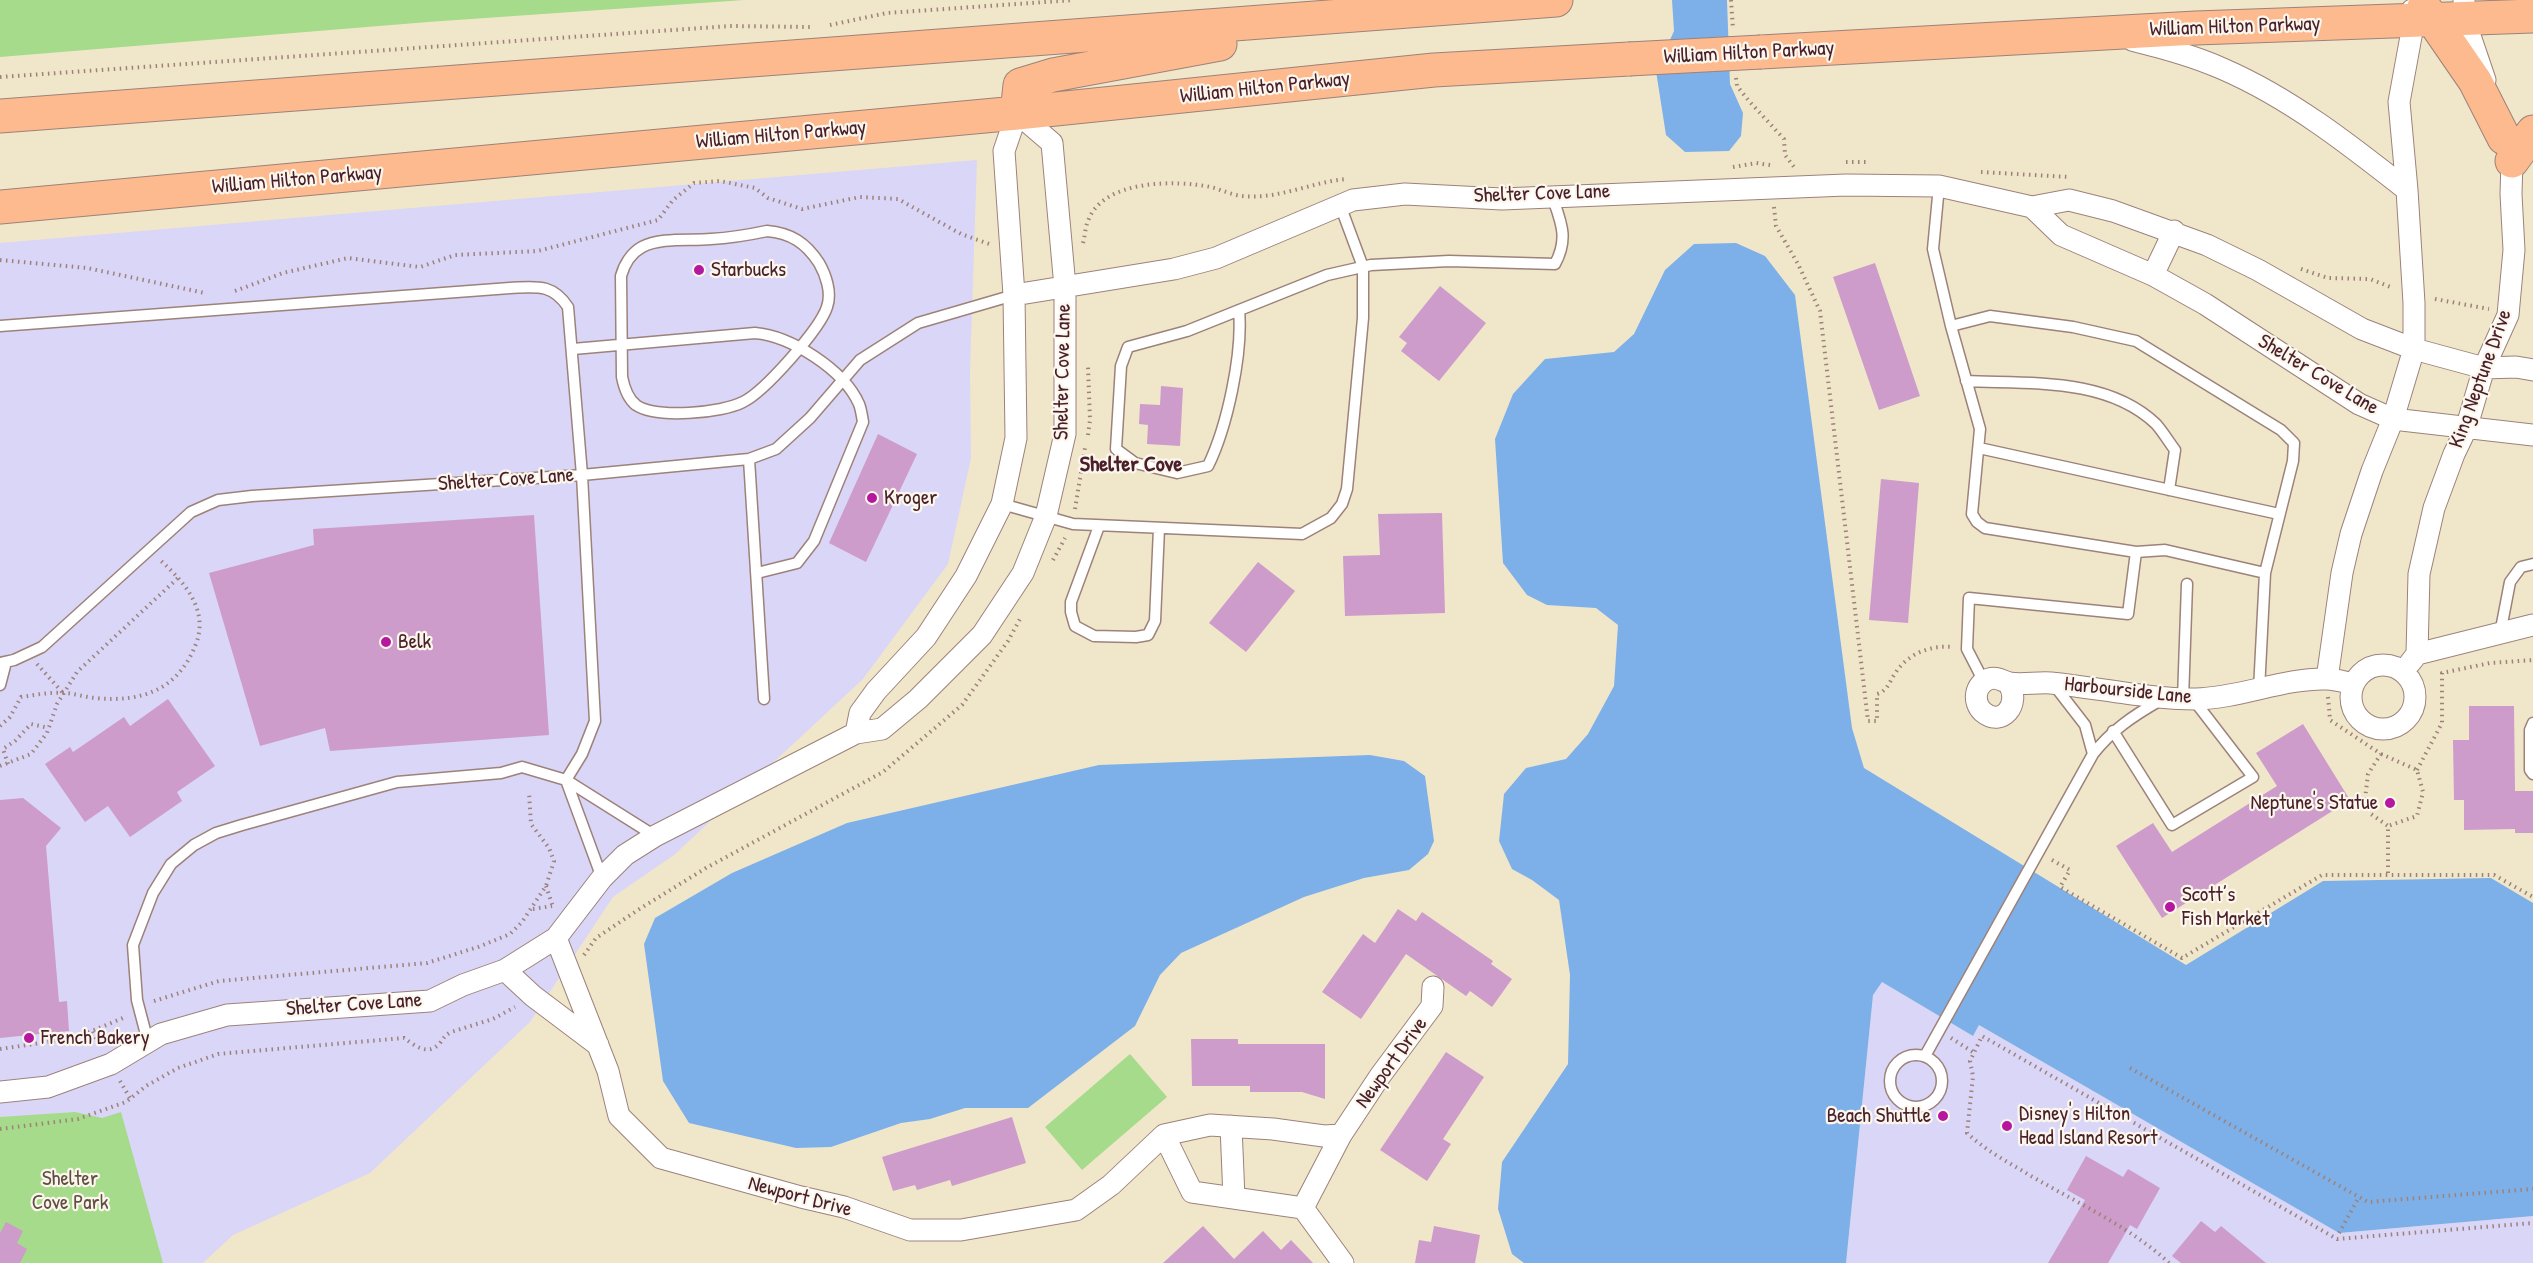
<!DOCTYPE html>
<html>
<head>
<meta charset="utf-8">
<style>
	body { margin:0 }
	canvas { display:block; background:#f0e6ca }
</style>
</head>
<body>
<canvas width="2533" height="1263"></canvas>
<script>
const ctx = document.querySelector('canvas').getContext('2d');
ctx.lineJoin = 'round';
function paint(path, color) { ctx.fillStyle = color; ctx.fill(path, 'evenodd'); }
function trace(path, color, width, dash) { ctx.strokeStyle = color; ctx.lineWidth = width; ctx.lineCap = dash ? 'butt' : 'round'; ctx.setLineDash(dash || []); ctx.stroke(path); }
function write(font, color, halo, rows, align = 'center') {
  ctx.font = font + ' "Patrick Hand",sans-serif'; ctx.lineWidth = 4.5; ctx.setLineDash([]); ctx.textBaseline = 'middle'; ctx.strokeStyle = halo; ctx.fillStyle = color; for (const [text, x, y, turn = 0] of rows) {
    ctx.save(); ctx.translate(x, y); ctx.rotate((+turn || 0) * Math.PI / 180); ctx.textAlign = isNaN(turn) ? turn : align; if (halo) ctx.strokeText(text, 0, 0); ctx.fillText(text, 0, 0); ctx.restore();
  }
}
const built = new Path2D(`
	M977,160L970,371L971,458L948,564L863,679L674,855L613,897L530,1022L370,1173L233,1235L203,1263H0V243Z
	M1882,982L1973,1036L1979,1025L2339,1233L2533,1216V1263H1846L1873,994Z`);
const green = new Path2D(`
	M0,0H744L428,22L0,57Z
	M1130,1054L1167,1097L1082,1170L1045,1127Z
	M75,1112L102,1118L121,1112L163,1263H0V1117Z`);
const water = new Path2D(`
	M1672,0H1727L1730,84L1743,113L1741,136L1729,151L1685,152L1666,135L1656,71L1674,31Z
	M1736,243L1765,256L1795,295L1852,728L1864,768L2186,965L2323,881L2491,878L2533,903V1216L2339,1233L1979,1025L1973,1036L1882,982L1873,995L1846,1263H1524L1512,1254L1498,1209L1502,1162L1568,1064L1570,975L1559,900L1532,880L1512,869L1499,841L1504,794L1526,768L1566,759L1588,734L1614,686L1618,625L1596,608L1547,605L1527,595L1503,563L1495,439L1513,394L1545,359L1614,352L1634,334L1665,270L1694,244Z
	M1370,755L1404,761L1425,776L1434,841L1428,854L1409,870L1364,878L1304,897L1181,953L1160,975L1135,1026L1028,1108H965L930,1119L901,1123L831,1147L796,1148L689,1123L663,1081L644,944L655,918L732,873L847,823L1099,765Z`);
const building = new Path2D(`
	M1875,263L1920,396L1879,410L1833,277Z
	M1440,286L1486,323L1439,381L1401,351L1407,343L1399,337Z
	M1161,386L1183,388L1180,446L1147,444L1148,425L1139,424L1140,404L1160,405Z
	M878,434L917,454L866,562L829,543Z
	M1881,479L1919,483L1908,623L1869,620Z
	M1442,513L1445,613L1345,616L1343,556L1380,555L1378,514Z
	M534,515L549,735L330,751L325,728L260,746L209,573L314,545L313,529Z
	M1258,562L1295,591L1246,652L1209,623Z
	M168,699L215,766L177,792L182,801L130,837L108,806L85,822L45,764L70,747L73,752L124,717L130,726Z
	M2469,706H2514L2515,791H2533V833H2515V829L2464,830V800H2454L2453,740H2469Z
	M2303,724L2350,800L2162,918L2116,846L2153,823L2172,852L2277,786L2256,753Z
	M23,798L61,828L46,846L59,1002L67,1001L69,1031L0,1038V800Z
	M1398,909L1416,921L1422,912L1493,961L1491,964L1512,979L1492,1007L1470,991L1466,996L1406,954L1361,1019L1322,992L1363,934L1375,943Z
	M1191,1039H1238V1044H1325V1099L1302,1092H1250V1086H1192Z
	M1446,1052L1484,1077L1443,1139L1451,1144L1427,1181L1380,1150Z
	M1012,1117L1026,1163L952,1186L950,1180L917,1190L915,1185L893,1191L882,1157Z
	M2086,1156L2123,1177L2128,1169L2160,1188L2137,1229L2130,1225L2108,1263H2048L2085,1200L2067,1190Z
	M2201,1221L2215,1232L2221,1226L2266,1263H2181L2172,1256Z
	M6,1222L23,1231L17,1243L27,1249L20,1263H0V1233Z
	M1203,1226L1234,1259L1263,1231L1281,1250L1291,1240L1313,1263H1163Z
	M1434,1226L1480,1235L1475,1263H1415L1419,1240L1431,1242Z`);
const path = new Path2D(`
	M1731,0L1733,29
	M830,25L887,13L1074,0
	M0,77L730,26L811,27
	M1736,78L1737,86L1749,101L1784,139L1785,155L1794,167
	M1846,162H1869
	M1733,167L1756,163L1770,165
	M1981,172L2069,177
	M1774,207L1776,226L1798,264L1820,311L1868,721H1877V694C1888,691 1890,680 1896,672C1908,654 1930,645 1952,647
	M1083,243C1085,236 1085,228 1088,221C1103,179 1176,180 1211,187C1222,190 1232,195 1242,196C1277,200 1312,182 1346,179
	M0,260L87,268L205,293
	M2301,269L2328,278L2370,279L2393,288
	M235,291L283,273L348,258L420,267L455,255L538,251L658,220L673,200L694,183L720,181L755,188L768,198L802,209L860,197L898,199L961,234L992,245
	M2435,299L2489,309
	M1088,435L1090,420L1088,367
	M1075,509L1085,448
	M1053,560L1065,538
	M37,664L62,692
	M2328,697L2330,720L2381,754L2368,774L2365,799L2371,814L2388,826V874
	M0,726L10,717L21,697C35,695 49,692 63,693C73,693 84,697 95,698C143,703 180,689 197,641C208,607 182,580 159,559
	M2381,754L2417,770L2423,792L2417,816L2388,826
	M8,764L3,749L15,741L31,724L49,728
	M0,766L31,754L47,733L57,704L77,672L179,577
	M2417,770L2442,723V673L2490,663L2533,660
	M2052,860L2070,870L2060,887L2182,958L2322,875H2494L2533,897
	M546,886L553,907
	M533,909L552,906
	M584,955L596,938L641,908L706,868L883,772L962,705L1008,641L1020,619
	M154,1001L219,981L427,963L478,947L510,934L522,922L546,886L554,861L549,848L531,824L529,793
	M92,1032L101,1047
	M1951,1038L1973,1052
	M0,1049L75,1038L123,1018
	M2130,1068L2368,1202L2533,1189
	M120,1081L130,1098
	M0,1129L78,1119L126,1102L146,1086L178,1068L218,1054L404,1038C414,1045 428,1057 440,1043C444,1038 444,1036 451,1032L493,1019L515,1007
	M2339,1233L2359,1197
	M2169,1263C2130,1226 2067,1198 2021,1170C2002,1159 1983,1148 1967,1133L1973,1076L1970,1061L1982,1036L2337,1239L2533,1223`);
const lane = new Path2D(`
	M1939,186L1933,249L1951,326
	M767,231C791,233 806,243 819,263C826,275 832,293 827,307C820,329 764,392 743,402C722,413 656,419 636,405C627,398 624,387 622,377L621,276C624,265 631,253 642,247C661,237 690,241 711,239C730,238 748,235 767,231Z
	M1239,310C1243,354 1227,427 1208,466L1177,473L1135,463L1116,449L1121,366L1128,347L1187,331L1327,275L1371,265L1449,261L1555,264C1569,238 1561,222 1552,196
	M0,326L510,288C536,287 552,283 568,307L582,475L595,721L582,754L566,780L522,767L501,773L397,782L242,825L216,833L194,845L171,864L153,893L133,945L137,1000L148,1042
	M573,349L755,333C791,336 844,370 859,404C861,409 862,416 863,422L814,541L797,563L757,573
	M1966,381C2029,384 2107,377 2156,424C2163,432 2169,442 2175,450L2169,490
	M1979,448L2279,514
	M749,459L764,699
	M1002,504L1073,524L1302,534L1331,518L1342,504L1347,489L1363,318V267L1340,205
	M1099,526L1071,602V612L1075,626L1094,636L1136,637L1148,635L1155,621L1159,528
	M2136,552L1985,528L1977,522L1972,514L1980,429L1951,326L1990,316L2073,327L2136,341L2281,430L2294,443L2293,461L2265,573
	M2500,634L2510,582L2521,567L2533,564
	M0,663L14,660L42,647L191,512L218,500L252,496L582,475L749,459L776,449L810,418L860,360L918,323L1014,295
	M1984,682L1967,649L1969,598L2128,614L2136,552L2165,550L2265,573L2259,690
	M0,685L6,662
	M2054,685L2085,725L2093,754
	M2183,699L2187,584
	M2533,723L2530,730V770L2533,774
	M2113,731L2172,825L2253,777L2193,699
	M566,780L655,836
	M566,780L602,878
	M1890 1081a26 26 0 1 1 52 0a26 26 0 1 1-52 0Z
	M1925,1056L2093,754C2112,730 2133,716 2159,701`);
const street = new Path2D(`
	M2464,0V18L2485,80
	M2132,40C2163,48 2194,56 2223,69C2290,98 2350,145 2407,190
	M2032,207L2061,235L2153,275L2205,304L2359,404L2393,419L2533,435
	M2153,275L2174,231
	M1014,295L1174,269L1216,258L1353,200L1405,194L1502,199L1846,185L1939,186L2032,207L2069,200L2113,211L2207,245L2258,270L2362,329L2414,349L2484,368L2516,367L2533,370
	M2417,654L2419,574L2434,508L2454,454L2466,429L2484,368L2508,315L2514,250L2511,194L2512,161L2508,150
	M2410,663L2417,654L2533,625
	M2351 697a32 32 0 1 1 64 0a32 32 0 1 1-64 0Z
	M2327,679L2342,573L2351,534L2372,471L2393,419L2414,349V303L2407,190L2399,102L2414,20L2412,10
	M2009,684C2021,704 2002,728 1983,712C1972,702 1975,684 1989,679C1998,676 2003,682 2010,683C2021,685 2038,682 2051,683C2099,688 2147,699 2196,699C2240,698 2284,678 2326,679C2335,679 2345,682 2353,684
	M556,938L608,1071L619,1116L661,1158L801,1197L844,1207L910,1230H961L1076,1210L1111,1185L1164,1135L1210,1125L1273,1129L1324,1136L1341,1135L1380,1076L1432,1006L1433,987
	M505,970L533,996L598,1045
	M0,1092L48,1087L111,1064L161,1034L227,1015L430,1001L463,985L505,970L556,938L602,878L625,855L655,836L856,733L882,729L918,699L982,635L1023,573L1046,516L1065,434V287L1052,143L1017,113L1004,151L1014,295L1016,438L1002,504L966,576L926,637L876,691L860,713L856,733
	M1231,1126L1234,1198
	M1164,1135L1192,1192L1303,1208
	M1341,1135L1303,1208L1343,1263`);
const highway = new Path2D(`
	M2424,7L2475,81L2504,138
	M1761,52L2196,28L2533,16
	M1017,113L1020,85L1053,75L1220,44
	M0,116L1556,0
	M2512,161L2533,132
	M0,207L1017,113L1434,70L1629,59`);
const highwayBridge = new Path2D(`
	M1629,59L1761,52`);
const markers = [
	[699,270,6,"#b5179e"],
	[872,498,6,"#b5179e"],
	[386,642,6,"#b5179e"],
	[2390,803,6,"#b5179e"],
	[2170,907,6,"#b5179e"],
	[29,1038,6,"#b5179e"],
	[1943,1116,6,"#b5179e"],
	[2007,1126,6,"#b5179e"]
];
const streetNames = [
	["William Hilton Parkway",2235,27,-2],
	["William Hilton Parkway",1749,53,-3],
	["William Hilton Parkway",1265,88,-6],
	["William Hilton Parkway",781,135,-5],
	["William Hilton Parkway",297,180,-5],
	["Shelter Cove Lane",1542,194,-2],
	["Shelter Cove Lane",1063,372,-89],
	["Shelter Cove Lane",2318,375,31],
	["King Neptune Drive",2481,379,-70],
	["Shelter Cove Lane",506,480,-4],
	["Harbourside Lane",2128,691,6],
	["Shelter Cove Lane",354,1005,-4],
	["Newport Drive",1392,1063,-54],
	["Newport Drive",800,1197,15]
];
const poiNames = [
	["Starbucks",711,270],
	["Kroger",884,498],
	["Belk",398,642],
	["Neptune's Statue",2378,803,"right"],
	["Scott’s",2182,895],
	["Fish Market",2182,919],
	["French Bakery",41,1038],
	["Disney's Hilton",2019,1114],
	["Head Island Resort",2019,1138],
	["Beach Shuttle",1931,1116,"right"]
];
const parkNames = [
	["Shelter",70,1179],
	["Cove Park",70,1203]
];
const neighbourhoodNames = [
	["Shelter Cove",1131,465]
];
paint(built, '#dad6f7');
paint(green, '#a6db8b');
paint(water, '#7db0e9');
paint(building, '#cd9cca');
trace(lane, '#9d827a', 13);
trace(street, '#9d827a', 23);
trace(highway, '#9d827a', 35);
trace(path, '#9d827a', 4, [1.5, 4.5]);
trace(lane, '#fff', 10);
trace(street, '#fff', 21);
trace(highway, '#fcba8e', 33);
trace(highwayBridge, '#9d827a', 35, []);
trace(highwayBridge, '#fcba8e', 33);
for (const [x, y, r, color] of markers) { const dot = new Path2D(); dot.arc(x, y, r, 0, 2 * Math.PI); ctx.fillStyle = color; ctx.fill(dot); trace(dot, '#fbf7ec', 2); }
write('21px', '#4a1f2b', '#fbf7ec', streetNames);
write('21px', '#4a1f2b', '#fbf7ec', poiNames, 'left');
write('21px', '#614e43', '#fbf7ec', parkNames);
write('bold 22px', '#4a1f2b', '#fbf7ec', neighbourhoodNames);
</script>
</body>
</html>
